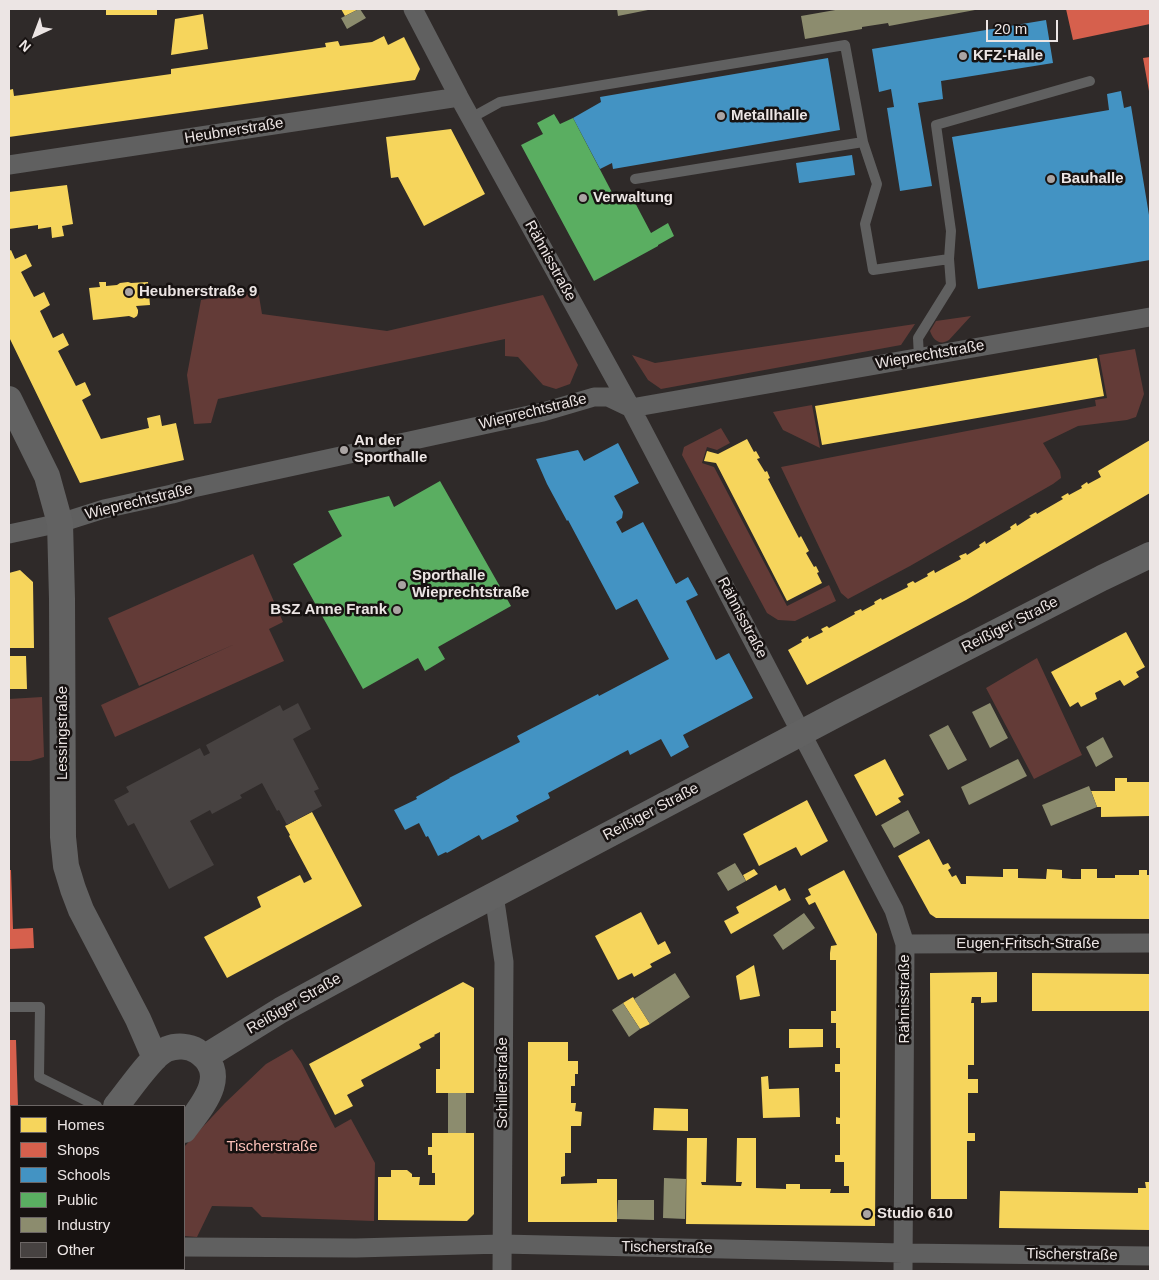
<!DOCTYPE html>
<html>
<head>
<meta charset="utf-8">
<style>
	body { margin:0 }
	#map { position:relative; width:1159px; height:1280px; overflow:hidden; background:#2f2a29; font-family:Helvetica,sans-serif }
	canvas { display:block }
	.frame { position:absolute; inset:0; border:10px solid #ece5e4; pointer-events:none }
	.legend { position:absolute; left:10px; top:1105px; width:175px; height:165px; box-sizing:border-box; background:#171211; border:1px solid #6c6665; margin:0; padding:6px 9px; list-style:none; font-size:15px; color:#ece5e4 }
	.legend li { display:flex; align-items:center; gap:10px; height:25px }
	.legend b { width:25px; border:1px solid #6c6665 }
	.north { position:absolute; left:10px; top:10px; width:50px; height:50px; -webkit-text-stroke:4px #171211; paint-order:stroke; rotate:223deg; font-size:14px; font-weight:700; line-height:20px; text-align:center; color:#ece5e4 }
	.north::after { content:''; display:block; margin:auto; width:18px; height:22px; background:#ece5e4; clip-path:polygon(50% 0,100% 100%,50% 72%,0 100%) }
	.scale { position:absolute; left:986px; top:20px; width:72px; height:22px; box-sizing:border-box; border:2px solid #ece5e4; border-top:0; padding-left:6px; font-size:15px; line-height:18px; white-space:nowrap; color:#ece5e4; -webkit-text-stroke:4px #171211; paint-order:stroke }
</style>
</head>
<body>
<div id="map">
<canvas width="1159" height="1280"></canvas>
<div class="frame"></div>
<ul class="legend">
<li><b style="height:14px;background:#f6d55c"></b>Homes</li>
<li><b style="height:14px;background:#d6604d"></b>Shops</li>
<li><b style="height:14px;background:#4393c3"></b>Schools</li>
<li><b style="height:14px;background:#5aae61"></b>Public</li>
<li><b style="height:14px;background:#8c8c6e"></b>Industry</li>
<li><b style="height:14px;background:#474241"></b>Other</li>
</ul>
<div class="north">N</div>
<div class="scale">20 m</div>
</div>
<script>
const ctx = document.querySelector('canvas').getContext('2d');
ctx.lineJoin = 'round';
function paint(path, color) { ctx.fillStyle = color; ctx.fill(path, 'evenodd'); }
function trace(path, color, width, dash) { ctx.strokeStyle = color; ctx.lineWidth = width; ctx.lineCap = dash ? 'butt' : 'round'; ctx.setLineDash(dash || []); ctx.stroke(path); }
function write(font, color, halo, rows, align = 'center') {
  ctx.font = font + ' Helvetica,sans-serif'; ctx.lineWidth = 5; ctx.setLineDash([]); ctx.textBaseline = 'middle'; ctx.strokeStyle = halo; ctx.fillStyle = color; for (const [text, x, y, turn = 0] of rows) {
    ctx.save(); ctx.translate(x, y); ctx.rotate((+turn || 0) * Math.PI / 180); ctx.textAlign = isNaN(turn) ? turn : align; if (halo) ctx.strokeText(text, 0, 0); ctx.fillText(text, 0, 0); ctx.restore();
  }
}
const green = new Path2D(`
	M258,290L262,314L387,331L543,295L578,365L570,384L556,389L543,385L518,357L505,356V339L218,399L211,423L194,424L187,375L201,300Z
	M971,316L949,340C940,346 933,340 930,331L936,321Z
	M915,324L901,345L661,389L648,380L632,355L655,363Z
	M1135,349L1144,394L1136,417L1127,420L1078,426L1043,443L1060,471L1061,478L1053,484L910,566L848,599L841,593L781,467L1096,406L1095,400L1107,398L1099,355Z
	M812,405L820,448L783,430L773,412Z
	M721,428L730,443L717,450L707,447L702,463L714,467L787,606L829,585L836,601L795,621L778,620L767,613L682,455L684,447Z
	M253,554L283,622L269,629L284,661L115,737L101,705L235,644L139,686L108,618Z
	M1037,658L1082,755L1034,779L986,688Z
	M42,697L44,757L30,761H9V699Z
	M292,1049L301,1062L335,1128L351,1119L375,1163L374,1221L262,1217L252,1207L212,1206L197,1237L184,1236V1147L225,1103L266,1064Z`);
const homes = new Path2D(`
	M106,9H157V15H106Z
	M341,9H359L345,16Z
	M203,14L208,49L171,55L175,19Z
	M384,36L388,45L404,37L420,69L415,80L9,137V90L13,89L14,96L29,94L171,74V69L326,47L325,43L338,41L340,46L372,42Z
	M451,129L485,194L424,226L398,177L391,178L386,137Z
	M67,185L73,224L62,226L64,236L52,238L51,227L38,229V225L9,229V192Z
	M11,250L15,259L26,254L32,266L21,272L34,297L44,292L50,305L40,311L53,338L63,333L69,345L58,351L76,386L85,382L91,395L82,400L101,439L149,428L147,418L160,415L162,426L176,423L184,460L80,483L9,337V251Z
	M99,282H106V286L117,285L120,283L128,282L131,283L148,282L150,305L136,306L138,310V313L137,316L134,318L129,316L93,320L89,288L100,287Z
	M1097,358L1104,396L822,445L815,406Z
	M747,439L754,452L756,451L760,458L757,459L765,472L767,471L770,478L768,479L799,538L801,536L809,551L806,553L814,567L816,566L819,572L817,573L822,583L787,601L716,463L704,461L707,451L718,454Z
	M1150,440V493L966,600L807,685L788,650L802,642L801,640L808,636L809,639L823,632L821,629L827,626L829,628L855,614L854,612L861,609L862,611L875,604L874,602L881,598L882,600L908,587L907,584L913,581L915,583L928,576L927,574L934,570L935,573L961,559L959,556L966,553L967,555L980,547L979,545L985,541L986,544L1011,529L1010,527L1016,523L1017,526L1031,517L1029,516L1036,512L1037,514L1063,499L1061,497L1068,493L1069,495L1082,488L1081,486L1087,482L1088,484L1101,477L1098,471Z
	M20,570L33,582L34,648H9V573Z
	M1126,632L1145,667L1136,672L1139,677L1124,686L1120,680L1095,693L1097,699L1081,707L1078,702L1070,707L1051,672Z
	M9,656H26L27,689H9Z
	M885,759L904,795L898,798L901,802L876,816L854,775Z
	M1115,778H1127V782H1150V816L1101,817V807H1097L1091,791H1115Z
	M807,800L828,841L801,856L796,847L759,866L743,834Z
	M312,812L362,906L227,978L204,937L261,907L257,897L300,875L304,883L312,879L289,836L290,835L285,826Z
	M929,839L943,865L948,863L951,868L948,870L952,877L956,875L961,884H966V876L1003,877V869H1018V878L1046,879L1047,869L1062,870V878L1072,879H1081V869H1097V878H1115V875H1139V870H1147V875H1150V919L936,918L930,914L898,856Z
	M754,869L758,874L746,881L743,875Z
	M844,870L877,934L875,1226L686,1224L687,1138H707L706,1182H701L702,1185L741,1186L742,1182H736L737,1138H756V1188L786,1189V1184H800V1189H831L830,1193H849V1186H844V1162H835V1155H840V1124H836V1117L840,1118V1072H835V1064H840V1048H836V1023H831V1011H836V960H830V953L831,946L837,945L815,902L809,905L805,898L811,895L808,889Z
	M776,885L779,891L785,888L791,900L731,934L724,921L739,913L736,907Z
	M641,912L658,945L665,941L671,953L650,964L652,967L634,977L632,973L618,980L595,936Z
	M754,965L760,996L740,1000L736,976Z
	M997,972V1002L981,1003V997H972L971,1003H974V1065H968V1079H978V1093H968V1133H975V1141H967V1199H931L930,973Z
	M1032,973L1150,974V1011H1032Z
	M463,982L474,988V1093H436V1069H440V1032L434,1035L435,1036L419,1044L421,1048L361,1080L364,1086L347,1095L353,1106L335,1115L309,1064Z
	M633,997L650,1024L640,1029L623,1003Z
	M789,1029H823V1047L789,1048Z
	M528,1042H568V1061H578V1074H575V1086H571V1103H576L575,1111L582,1112L581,1126H571V1153H565V1176L561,1177V1184L597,1183V1179H617V1222H528Z
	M768,1076L769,1089L799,1088L800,1117L763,1118L761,1077Z
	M654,1108L688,1109V1131L653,1130Z
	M432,1133H474V1214L467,1221L378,1220V1177H391V1170H407L412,1174V1177H420L419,1185H435V1173H432V1155H428V1147H432Z
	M1145,1182H1150V1230L999,1228L1000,1191L1138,1193V1188H1146Z
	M9,1251L11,1256V1269H40V1271H9Z`);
const shops = new Path2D(`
	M1066,9H1150V24L1073,40Z
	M1150,57V91H1149L1143,58Z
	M9,870H11L13,929L33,928L34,948L9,949Z
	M9,1040H16L18,1106H11V1121H9Z`);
const schools = new Path2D(`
	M1046,20L1053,63L941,81L943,99L918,103L932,186L900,191L887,108L894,107L891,89L879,92L872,49Z
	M828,58L840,130L613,169L612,163L600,169L573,118L601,102L600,97Z
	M1121,91L1124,108L1131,106L1150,221V260L978,289L952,137L1109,110L1107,94Z
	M852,155L855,175L799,183L796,163Z
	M618,443L639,483L614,496L623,512L622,518L616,522L622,533L643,522L676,584L688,577L698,595L686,601L716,660L729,653L753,698L683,735L689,747L671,757L661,739L630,755L628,750L548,793L550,798L516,816L519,821L482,840L479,835L447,853L446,852L438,856L428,836L426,837L419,823L405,830L394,810L417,799L416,797L450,778H449L520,742L517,736L598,694L599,696L669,659L637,599L616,610L568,520L567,521L547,484L536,459L578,450L584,461Z`);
const public = new Path2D(`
	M554,114L560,124L573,118L617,202L631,195L651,233L668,223L674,236L658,245V246L594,281L521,145L543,134L537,123Z
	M440,481L511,606L438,647L445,659L425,671L418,658L363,689L293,564L342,536L328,511L389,496L394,507Z`);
const industry = new Path2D(`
	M359,9H360L366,18L347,29L341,18Z
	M617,9H648V10L618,16Z
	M841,9H975V10L889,26L888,23L862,27V29L805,39L801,16Z
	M990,703L1008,738L990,748L972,712Z
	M948,725L967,760L948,770L929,735Z
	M1103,737L1113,757L1096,767L1086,747Z
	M1018,759L1027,776L969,805L961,787Z
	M1089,786L1097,807L1051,826L1042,805Z
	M908,810L920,833L894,848L881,825Z
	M735,863L746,881L728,891L717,873Z
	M804,913L815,928L783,950L773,935Z
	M675,973L690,997L650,1024L634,999Z
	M623,1003L640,1029L629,1037L612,1010Z
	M448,1093H466V1133H448Z
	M664,1178L686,1179L685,1219L663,1218Z
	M618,1200H654V1220L617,1219Z`);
const building = new Path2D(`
	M298,703L311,729L293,739L319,789L314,791L322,806L287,825L279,810L277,811L262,783L240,795L242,798L212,814L210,810L190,821L214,865L169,889L134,823L128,826L114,800L129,792L126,787L200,748L204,756L210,753L206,745L280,705L283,711Z`);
const lane = new Path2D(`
	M471,118L500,102L845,45L863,142L635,179
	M863,142L877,184L865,224L873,270L949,259L951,285L918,338L919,357
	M949,259L951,231L936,125L1090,81
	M9,1007H40L39,1077L97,1106`);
const street = new Path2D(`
	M413,9L459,97L631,408L894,910L905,944L903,1271
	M9,165L459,97
	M9,534L60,523L104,509L172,494L193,488L543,412L594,397H608L631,408L1150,317
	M494,895L504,962L502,1271
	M905,944L1150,943
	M9,1172H11
	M184,1247L356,1248L502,1244L903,1253L1150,1256`);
const secondary = new Path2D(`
	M9,399L47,476L60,523L62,599L63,837L66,866L73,889L81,910L138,1019L155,1058
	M205,1057L281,1010L428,930L841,712L1102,578L1150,555
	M116,1106C127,1093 153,1054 167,1049C177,1045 189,1046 197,1051C232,1074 201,1107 184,1130
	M79,1271V1269`);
const markers = [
	[963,56,5,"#aaa4a3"],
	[721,116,5,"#aaa4a3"],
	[1051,179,5,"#aaa4a3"],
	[583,198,5,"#aaa4a3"],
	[129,292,5,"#aaa4a3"],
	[344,450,5,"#aaa4a3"],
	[402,585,5,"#aaa4a3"],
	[397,610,5,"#aaa4a3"],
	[867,1214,5,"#aaa4a3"]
];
const poiNames = [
	["KFZ-Halle",973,56],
	["Metallhalle",731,116],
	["Bauhalle",1061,179],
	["Verwaltung",593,198],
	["Heubnerstraße 9",139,292],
	["An der",354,441],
	["Sporthalle",354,458],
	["Sporthalle",412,576],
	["Wieprechtstraße",412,593],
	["BSZ Anne Frank",387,610,"right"],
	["Studio 610",877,1214]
];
const streetNames = [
	["Heubnerstraße",234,131,-9],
	["Rähnisstraße",550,261,61],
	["Wieprechtstraße",930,355,-10],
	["Wieprechtstraße",533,412,-14],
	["Wieprechtstraße",139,502,-14],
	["Rähnisstraße",742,618,62],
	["Reißiger Straße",1010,625,-27],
	["Lessingstraße",63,733,-90],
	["Reißiger Straße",651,812,-28],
	["Eugen-Fritsch-Straße",1028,944],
	["Rähnisstraße",905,999,-90],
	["Reißiger Straße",294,1004,-30],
	["Schillerstraße",503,1083,-90],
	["Tischerstraße",667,1248,1],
	["Tischerstraße",1072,1255,1]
];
const parkNames = [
	["Tischerstraße",272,1147]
];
paint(green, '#633b37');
paint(homes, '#f6d55c');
paint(shops, '#d6604d');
paint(schools, '#4393c3');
paint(public, '#5aae61');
paint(industry, '#8c8c6e');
paint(building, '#474241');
trace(lane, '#606060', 10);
trace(street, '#606060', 19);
trace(secondary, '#626262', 26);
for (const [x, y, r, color] of markers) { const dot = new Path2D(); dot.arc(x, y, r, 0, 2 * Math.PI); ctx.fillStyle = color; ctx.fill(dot); trace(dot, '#171211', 2); }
write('bold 15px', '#ece5e4', '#171211', poiNames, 'left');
write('15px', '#ece5e4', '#171211', streetNames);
write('15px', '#fcc0b8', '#171211', parkNames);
</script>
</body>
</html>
